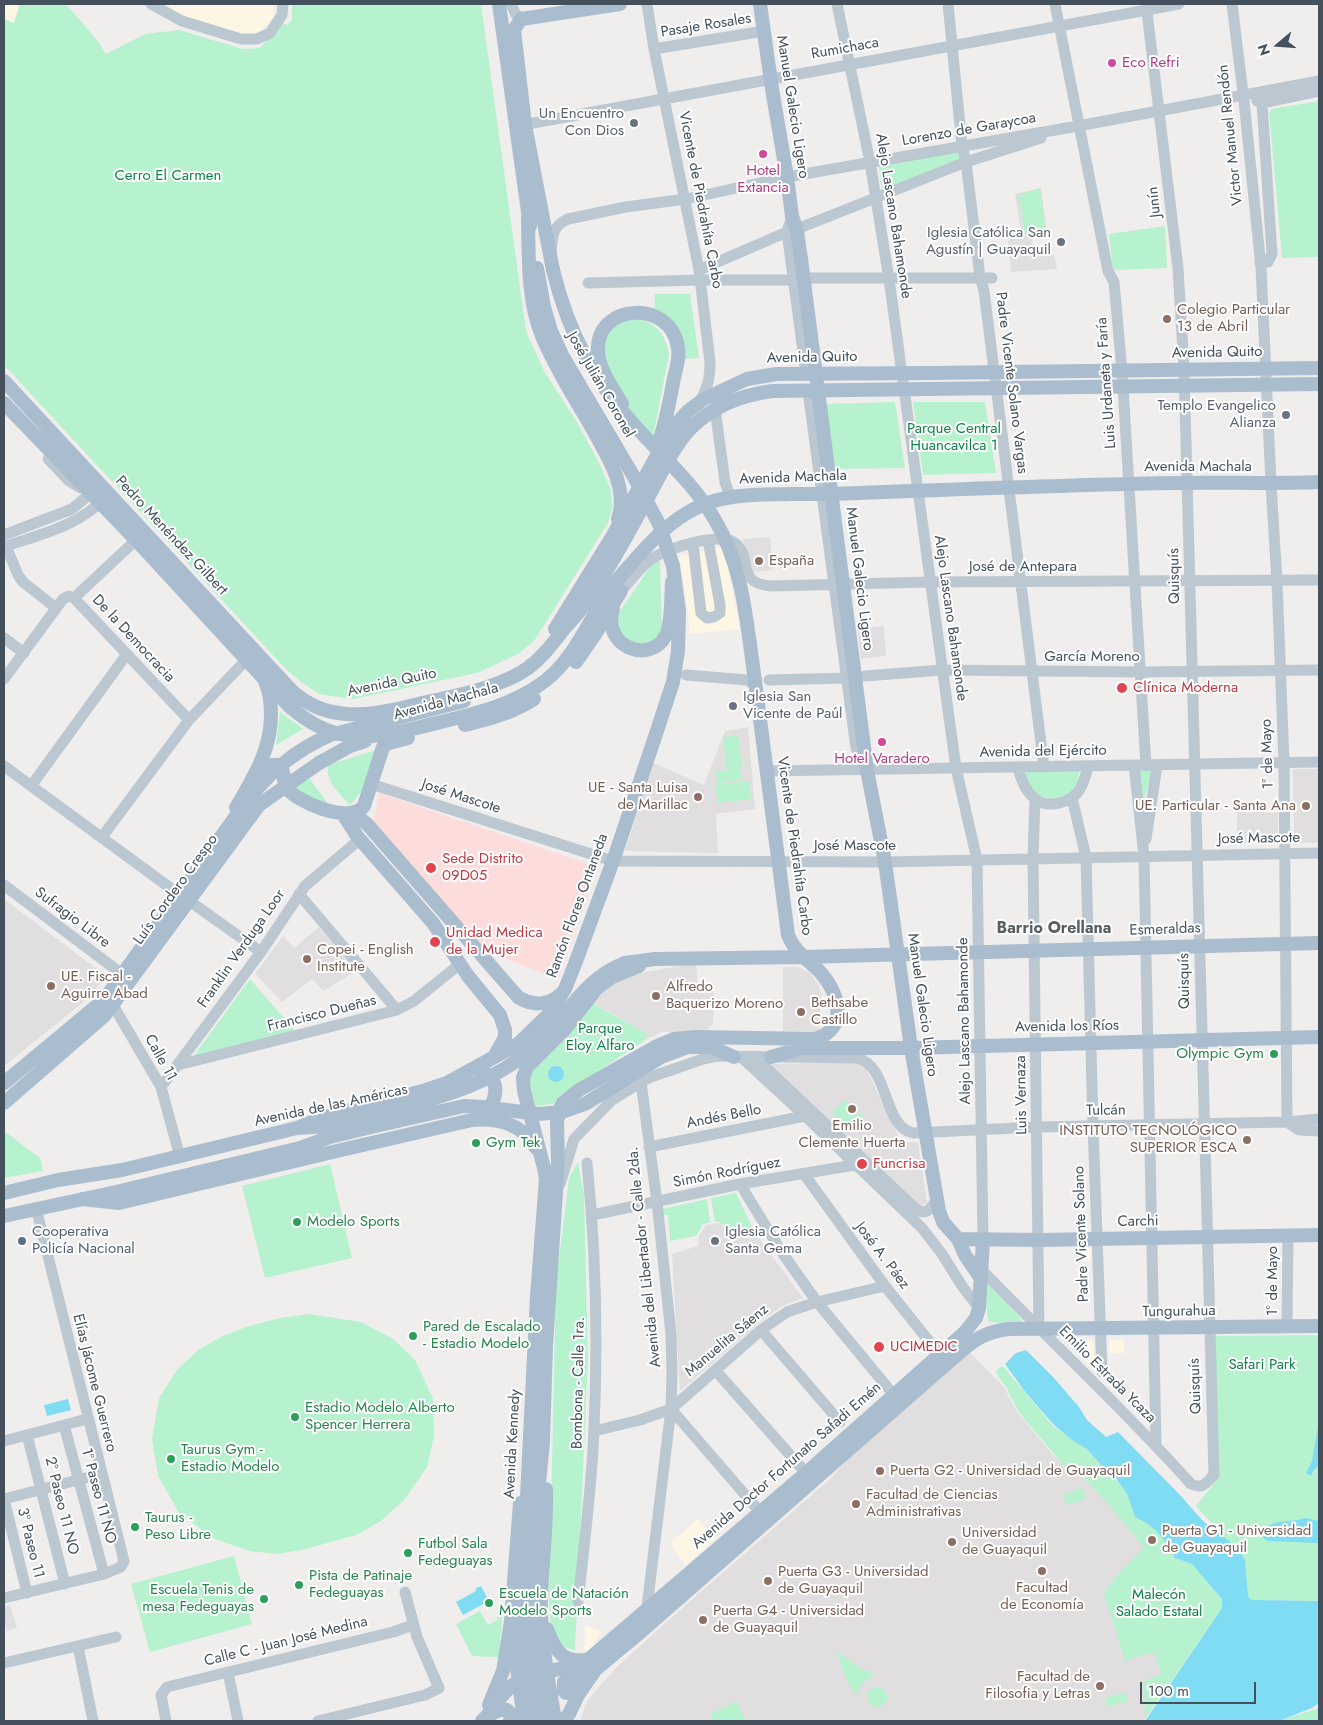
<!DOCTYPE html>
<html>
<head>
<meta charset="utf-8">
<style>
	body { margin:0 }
	#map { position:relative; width:1323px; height:1725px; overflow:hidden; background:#f0eded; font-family:Jost,sans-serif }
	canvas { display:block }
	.frame { position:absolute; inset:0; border:5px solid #44515c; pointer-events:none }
	.north { position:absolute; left:1253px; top:20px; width:50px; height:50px; -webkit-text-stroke:4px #fff; paint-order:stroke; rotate:252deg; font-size:14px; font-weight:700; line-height:20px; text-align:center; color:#44515c }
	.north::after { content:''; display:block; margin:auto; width:18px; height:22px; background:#44515c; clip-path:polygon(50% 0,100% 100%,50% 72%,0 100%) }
	.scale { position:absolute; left:1140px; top:1682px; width:116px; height:22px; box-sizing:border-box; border:2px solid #44515c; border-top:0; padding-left:6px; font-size:15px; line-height:18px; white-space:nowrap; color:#44515c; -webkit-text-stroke:4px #fff; paint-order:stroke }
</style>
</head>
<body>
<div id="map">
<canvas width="1323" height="1725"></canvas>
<div class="frame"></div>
<div class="north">N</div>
<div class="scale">100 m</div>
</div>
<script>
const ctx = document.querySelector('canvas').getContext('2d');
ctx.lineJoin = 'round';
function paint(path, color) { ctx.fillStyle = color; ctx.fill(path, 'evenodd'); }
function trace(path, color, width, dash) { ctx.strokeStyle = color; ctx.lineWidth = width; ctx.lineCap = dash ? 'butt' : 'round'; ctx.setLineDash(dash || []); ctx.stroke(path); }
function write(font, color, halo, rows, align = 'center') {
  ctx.font = font + ' Jost,sans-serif'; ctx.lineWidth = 4; ctx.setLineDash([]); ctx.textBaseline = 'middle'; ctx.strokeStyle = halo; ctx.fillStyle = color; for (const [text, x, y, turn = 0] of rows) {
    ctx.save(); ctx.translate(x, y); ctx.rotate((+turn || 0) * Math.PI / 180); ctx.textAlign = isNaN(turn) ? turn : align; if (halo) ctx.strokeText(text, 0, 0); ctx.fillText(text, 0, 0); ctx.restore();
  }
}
const commercial = new Path2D(`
	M4,4H20L14,23L4,19Z
	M156,4H275L272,18L263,29L255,34L227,35Z
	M721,547L729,572L740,629L690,634L685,590L679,556Z
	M1091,1248V1261H1078V1249Z
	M1124,1339V1353L1109,1354V1340Z
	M1093,1340L1095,1363L1090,1367L1069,1342Z
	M697,1519L715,1539L686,1565L670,1544Z
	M585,1625L603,1632L588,1651L584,1649Z`);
const education = new Path2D(`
	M1041,188L1047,232L1030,235L1037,256L1054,255L1057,269L1011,272L1007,232L1021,231L1015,194Z
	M770,537L773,570L750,572L743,539Z
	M884,626L886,656L861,659L857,628Z
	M748,727L755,809L716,814L718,853L625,851L653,763L704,785L725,731Z
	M1293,769H1319V843H1294Z
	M1237,811L1278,813V844L1237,843Z
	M4,899L106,976L91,996L4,1066Z
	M319,927L358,970L323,991L312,979L282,1002L255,974L283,936L294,948Z
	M696,963L698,989L714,990L713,1024L704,1033L662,1032L647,1039L645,1033L592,1002L607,987L617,980L646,972Z
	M783,967H797L810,973L818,984L821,993L819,1032L783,1031Z
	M856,1062L865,1066L901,1142H918L927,1203L921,1206L771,1064Z
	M719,1223L727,1228L729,1234L752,1229L803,1298L782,1306L765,1318L680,1391L672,1254L698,1246L699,1235L706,1225Z
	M969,1352L1004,1387L1017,1412L1054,1456L1100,1491L1189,1568L1154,1705L1143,1721H580L585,1706L590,1697L617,1667L672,1617L830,1479L853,1453Z
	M10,1605L17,1628L7,1631L4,1619V1607Z`);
const medical = new Path2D(`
	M379,793L598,867L558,980L483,949L373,823Z`);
const green = new Path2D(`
	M20,4H66L97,40L106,54L145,34L179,30L243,49L260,48L282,22L287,25L292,20V4H481L526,331L544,371L577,422L599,463L611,490L612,508L608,523L534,641L518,654L477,673L353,699L319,694L301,682L284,667L4,365V19L14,23Z
	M1319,101V257L1282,258L1269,111H1271V109Z
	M959,148L962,160L882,191L879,167Z
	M1040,188L1046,231L1025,234L1018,195Z
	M1165,226L1167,268L1113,270L1109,234Z
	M655,294H690L699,358L683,359L654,314Z
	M632,319C654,320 665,332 669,354L653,437L631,412L603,364V344L613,328L621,322Z
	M895,402L905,468L832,469L825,404Z
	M913,402H985L996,473L923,475Z
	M660,560L662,635L642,649L624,641L616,617L652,564Z
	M280,712L303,729L276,745Z
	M738,735L742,767L740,768L742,780L718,783L716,772L731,769H727L723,737Z
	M376,750L362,791L350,805C339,793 326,783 328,765Z
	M1024,769L1079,771C1082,798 1045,809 1030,787C1027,782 1026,775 1024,769Z
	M1137,770H1152L1143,805Z
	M309,778L329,805L303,798L293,788Z
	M749,781L751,799L718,803L715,785Z
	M250,979L295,1031L193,1057Z
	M592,1003L646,1033L647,1039L571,1089L559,1103L535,1106L527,1077Z
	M845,1100L864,1118L851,1131L832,1113Z
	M4,1131L40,1158L43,1171L4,1178Z
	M578,1162L584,1195L588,1359L575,1650L561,1646L551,1626L549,1601L556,1282L569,1178Z
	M330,1164L352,1258L265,1278L242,1186Z
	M736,1193L752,1227L735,1232L719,1222H715L711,1198Z
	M707,1199L710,1222L703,1224L696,1236L670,1241L668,1215H663L662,1209Z
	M984,1276L1025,1324L988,1322Z
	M309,1314L361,1322L393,1339L415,1360L433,1399L434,1436L427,1467L405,1499L381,1521L356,1535L302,1550L276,1554L249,1551L213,1538L179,1513L158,1476L152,1439L159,1398L177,1370L198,1350L221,1337L246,1327L280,1318Z
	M1319,1335V1601L1255,1600L1250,1599L1248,1595L1245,1560L1237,1547L1226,1539L1196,1506L1219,1477L1215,1336Z
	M1003,1366L1053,1426L1087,1449L1101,1465L1116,1478L1127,1494L1135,1517C1157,1528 1163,1536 1175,1558L1192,1564L1222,1599V1608L1145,1719L1144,1681L1162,1674L1154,1652L1125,1661L1104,1593L1114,1579L1144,1547L1103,1498L1084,1478L1067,1469L1025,1420L1017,1409L1006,1387L996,1373L998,1368Z
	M1082,1488L1086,1499L1067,1505L1063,1495Z
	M234,1556L252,1624L150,1652L131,1584Z
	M498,1607H503L499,1657L472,1656L456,1624L480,1611L488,1625L497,1620Z
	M836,1651L858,1667L874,1675L862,1683L857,1695L848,1683Z
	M867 1697a10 10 0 1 1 20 0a10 10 0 1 1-20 0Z
	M1125,1692L1128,1701L1108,1707L1105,1698Z
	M737,1701L745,1719L740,1721H713L710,1714Z
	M1319,1708V1721H1279Z`);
const water = new Path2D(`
	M548 1074a8 8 0 1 1 16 0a8 8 0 1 1-16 0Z
	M1026,1350L1054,1378L1079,1407L1087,1420L1106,1437L1118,1432L1180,1495L1203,1521L1237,1547L1245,1560L1248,1595L1250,1599L1255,1600L1319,1601V1703L1312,1708L1279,1721H1145L1222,1608V1599L1192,1564L1175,1558C1164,1538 1156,1527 1135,1517L1127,1494L1116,1478L1101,1465L1087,1449L1072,1440L1054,1425L1026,1393L1005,1364L1016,1353Z
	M68,1399L71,1410L47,1416L44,1405Z
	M1319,1421V1465L1313,1471L1311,1476L1306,1473L1312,1461Z
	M1305,1518L1319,1521V1543L1268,1541L1263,1538L1264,1528C1281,1518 1289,1523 1305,1518Z
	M481,1586L489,1601L463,1615L456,1602L476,1591L475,1589Z`);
const minor = new Path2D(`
	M151,4L182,21L241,39H257L270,33L282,15L283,4
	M511,4L515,13L521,19
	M647,4L654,49L699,270L710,362C710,377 708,388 700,401
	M837,4L870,162L889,279L956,768L977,860L983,1240
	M948,4L962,146L966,162L980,277L984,291L1044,767
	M1055,4L1108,271L1114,282L1122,371L1146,766
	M1232,4L1244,101L1261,267L1271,484L1277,581L1284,763L1287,1122
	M654,49L764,31
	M1257,101L1262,103L1319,91
	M517,126L1179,4
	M792,216L787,232L806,374
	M802,227L966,162L1041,138
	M551,251C553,236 552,226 568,219L626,207L686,199L787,177L1078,126L1319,81
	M1260,263L1268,262L1272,254L1262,103
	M699,270L787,232
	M810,278H992
	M588,283L700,280H793
	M808,391L856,748L864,764
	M715,409L725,482L730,497
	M48,459L69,481L81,488
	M4,535L72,509L97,488
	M693,544L701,613L707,618L714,617L720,613V605L708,540
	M6,546L18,575L23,582L56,608
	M4,547C40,534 77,527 105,498
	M621,591C631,581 639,568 650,560C664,549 720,531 735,543C754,558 734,583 771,586L930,582L1319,580
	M74,598L136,540
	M4,638L24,653
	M686,675L747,680L755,685
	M865,676L942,670L1140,672L1319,670
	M4,679L63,599L69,596L74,598L189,720
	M769,680L846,678
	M4,766L180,895
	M1134,766L1144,856L1156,1445
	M1018,768C1021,779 1025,791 1035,799C1048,809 1072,803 1080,789C1084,783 1086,774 1088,767
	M767,771L1319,762
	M371,784L613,861L885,862L1319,853
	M31,786L127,654
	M1072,798L1086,857L1093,1126L1102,1372
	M1035,799L1033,858L1039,1330
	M102,837L189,720L247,659
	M1146,839L1157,766
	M4,885L122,974
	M299,894L397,1010
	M188,900L261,952
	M113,1005L161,1087L180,1157
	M741,1057L805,1116L922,1228L942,1254L962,1286L979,1308
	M755,1057L916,1209C927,1217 932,1207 937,1198
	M178,1065L397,1010L414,1001L460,964
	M641,1082L657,1202L671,1334L672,1372L671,1409L647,1607
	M161,1087L261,952L305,886L360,839
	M1287,1122L1299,1130L1319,1131
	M649,1147L805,1116
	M804,1174L885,1286L940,1355
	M560,1184L574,1139L612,1100L648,1078L703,1059L717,1056L857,1058C890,1066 882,1126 913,1133L1037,1127L1287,1122L1319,1119
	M740,1184L781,1251L817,1302L893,1394
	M592,1215L740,1184L867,1163
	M981,1269C1050,1341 1124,1409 1191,1484C1203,1489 1205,1484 1214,1475L1184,369L1178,268L1146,4
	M1287,1327L1288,1235
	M761,1330L840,1422
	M716,1371L806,1473
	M671,1409L760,1512
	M64,1425L104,1574
	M594,1431L640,1420L671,1409L761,1330L787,1312L817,1302L885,1286
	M27,1435L65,1584
	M4,1441L87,1419
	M4,1499L101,1474
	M4,1499L27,1593
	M4,1598L104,1574L121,1567L124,1561L36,1208
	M578,1602C584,1545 592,1486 594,1429C598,1340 596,1251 587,1163
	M78,1646L93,1721
	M4,1663L116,1637
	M228,1672L238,1721
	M166,1721L161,1695L167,1687L393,1632L413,1625
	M318,1721L425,1695L439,1688L417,1637L405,1592`);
const major = new Path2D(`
	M499,4L530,226
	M760,4L772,89L787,177L792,216L797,231L801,259
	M528,218C529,257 527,299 542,336C561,382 592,422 613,468C620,484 624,502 618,519
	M553,270L525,125L514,30L521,19L620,4
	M4,381L292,691C325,721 365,717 406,707C442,698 498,690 528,668C543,657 553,643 564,629C570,622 578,614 583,606C609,570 630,530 651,492C663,470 674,446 691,428C713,406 742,395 772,391L1319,384
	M4,403L136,540L290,707C331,742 363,741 412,729C458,717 507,710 545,681C572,660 586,627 604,598C612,585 622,574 632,563C651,541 670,521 696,508C726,493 759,495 791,494C814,494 836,494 859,493C963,489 1067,485 1172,483C1221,482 1270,484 1319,482
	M622,404C613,388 599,370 598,352C595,302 672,299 678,348C680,358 676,369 674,378C670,398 667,418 660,438
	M613,609C601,646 650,666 666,635C672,623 671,596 672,582
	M555,629L612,537L671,430L688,411L704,399L747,379L776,374L930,373L1319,368
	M576,662L596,633L621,591
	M856,685L867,770L885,862L911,1048L939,1211L943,1222L958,1239L965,1255L980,1277
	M465,725C490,719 512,713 534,699
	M258,769L269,765H278L283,772L285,786C295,802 350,825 364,806L383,747L389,743L408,738
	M236,808C253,778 271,751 271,715C271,703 270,692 265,681
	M343,814L357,836L433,923L468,976L500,1015L505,1030V1037L494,1057
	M354,814L367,824L518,997C532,1006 549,1006 561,994
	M625,963L655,959L803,957L1319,943
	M712,1047L734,1057
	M798,1048H911L1319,1037
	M661,1057L688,1047H711
	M771,1057L803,1048
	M481,1072C503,1078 497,1105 481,1116
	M4,1083L104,1000L246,802
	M4,1103L104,1016L259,805L319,763L350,746L365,741
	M297,1128L324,1117L426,1090L447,1083L518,1044L549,1014L565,989L575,964L613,861L654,740
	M4,1193L58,1180L122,1170L297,1128L327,1126L368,1116
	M82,1199L119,1203L341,1150L472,1120C498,1118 522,1123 536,1148
	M4,1216L116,1192L300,1148L330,1137L371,1127
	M958,1239L1038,1240L1319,1235
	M546,1489C547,1526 542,1563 541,1600C540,1640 549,1682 555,1721
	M526,1516L537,1296L546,1179L544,1168L524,1091L523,1078L527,1067L565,1029L597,988L612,977L639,966
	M536,1516L543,1441L546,1346L558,1161L557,1122L560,1109L563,1103L579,1090L657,1046L674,1039L696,1037L815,1039C849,1029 839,994 821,973C809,960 795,953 788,935L755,681
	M547,1629C553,1645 560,1662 581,1660
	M513,1637L524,1721
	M581,1683L572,1693H566L564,1691V1682L577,1675L588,1659
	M489,1705L503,1671L511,1621L520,1503
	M487,1716L500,1710H507L511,1714L510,1721
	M482,1721C495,1709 502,1690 519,1681C541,1669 568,1671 589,1659L806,1473L964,1333L976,1318L979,1308L983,1240
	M563,1721L569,1714L578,1695L596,1669L644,1629L951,1360C972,1342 980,1333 1008,1329L1319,1326`);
const majorBridge = new Path2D(`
	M801,259L856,685
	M537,268L544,307L551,331L562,355L634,477L659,524L673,566L679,611L678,651L673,682L654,740
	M553,270C568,331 593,381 637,428C664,458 695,485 715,520C744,568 747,627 755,681
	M246,802C271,771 294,751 330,735L464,701
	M368,1116C426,1101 486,1089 533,1048C565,1020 583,978 625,963
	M371,1127L464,1106L483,1107L538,1114L562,1112L585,1104L661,1057
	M526,1516L521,1582V1610L534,1721
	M536,1516L531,1583V1610L544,1721`);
const markers = [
	[1112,63,5,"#d1479c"],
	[634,123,5,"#6b7280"],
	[763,154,5,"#d1479c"],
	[1061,242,5,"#6b7280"],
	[1167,319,5,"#8d6e63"],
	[1286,415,5,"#6b7280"],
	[759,561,5,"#8d6e63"],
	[1122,688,6,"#e0444e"],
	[733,706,5,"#6b7280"],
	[882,742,5,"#d1479c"],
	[698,797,5,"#8d6e63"],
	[1306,806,5,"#8d6e63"],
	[431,868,6,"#e0444e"],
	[435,942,6,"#e0444e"],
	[307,959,5,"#8d6e63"],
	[51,986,5,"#8d6e63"],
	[656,996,5,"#8d6e63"],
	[801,1012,5,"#8d6e63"],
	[1274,1054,5,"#2e9e5b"],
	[852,1109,5,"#8d6e63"],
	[1247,1140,5,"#8d6e63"],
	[476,1143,5,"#2e9e5b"],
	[862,1164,6,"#e0444e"],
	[297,1222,5,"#2e9e5b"],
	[22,1241,5,"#5c6f8a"],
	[715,1241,5,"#6b7280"],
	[413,1336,5,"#2e9e5b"],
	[879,1347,6,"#e0444e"],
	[295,1417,5,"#2e9e5b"],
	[171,1459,5,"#2e9e5b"],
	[880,1471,5,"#8d6e63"],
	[856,1504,5,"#8d6e63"],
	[135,1527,5,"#2e9e5b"],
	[1152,1540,5,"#8d6e63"],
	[952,1542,5,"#8d6e63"],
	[408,1553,5,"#2e9e5b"],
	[1042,1571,5,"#8d6e63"],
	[768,1581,5,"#8d6e63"],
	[299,1585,5,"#2e9e5b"],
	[264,1599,5,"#2e9e5b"],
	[489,1603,5,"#2e9e5b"],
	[703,1620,5,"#8d6e63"],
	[1100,1686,5,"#8d6e63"]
];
const streetNames = [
	["Pasaje Rosales",706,26,-9],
	["Rumichaca",845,49,-10],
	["Manuel Galecio Ligero",792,107,81],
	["Lorenzo de Garaycoa",969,130,-10],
	["Victor Manuel Rendón",1231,135,-96],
	["Vicente de Piedrahíta Carbo",700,200,79],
	["Junín",1155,202,-96],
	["Alejo Lascano Bahamonde",893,216,81],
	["Avenida Quito",1217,353,-1],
	["Avenida Quito",812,358,-1],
	["Padre Vicente Solano Vargas",1011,383,83],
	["Luis Urdaneta y Faría",1107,383,-94],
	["José Julián Coronel",600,385,60],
	["Avenida Machala",1198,467],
	["Avenida Machala",793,478,-2],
	["Pedro Menéndez Gilbert",171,536,47],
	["José de Antepara",1023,567],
	["Quisquís",1175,576,-91],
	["Manuel Galecio Ligero",859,579,83],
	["Alejo Lascano Bahamonde",950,618,82],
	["De la Democracia",133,639,47],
	["García Moreno",1092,657],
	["Avenida Quito",392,683,-12],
	["Avenida Machala",446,702,-15],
	["Avenida del Ejército",1043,752,-1],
	["1º de Mayo",1268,754,-92],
	["José Mascote",461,797,18],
	["José Mascote",1259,839,-1],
	["Vicente de Piedrahíta Carbo",794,846,82],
	["José Mascote",855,846],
	["Luís Cordero Crespo",176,890,-54],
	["Ramón Flores Ontaneda",578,906,-70],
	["Sufragio Libre",72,918,37],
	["Esmeraldas",1165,930,-2],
	["Franklin Verduga Loor",242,949,-55],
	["Quisquís",1185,981,-91],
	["Manuel Galecio Ligero",922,1005,82],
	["Francisco Dueñas",322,1014,-14],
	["Alejo Lascano Bahamonde",965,1021,-91],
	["Avenida los Ríos",1067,1027,-1],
	["Calle 11",160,1058,61],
	["Luis Vernaza",1022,1095,-91],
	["Avenida de las Américas",331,1106,-12],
	["Tulcán",1106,1111,-1],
	["Andés Bello",724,1117,-11],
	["Simón Rodríguez",727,1173,-11],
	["Carchi",1138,1222,-1],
	["Padre Vicente Solano",1082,1234,-92],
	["José A. Páez",882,1256,53],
	["Avenida del Libertador - Calle 2da.",645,1257,-96],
	["1º de Mayo",1273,1281,-90],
	["Tungurahua",1179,1312,-1],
	["Manuelita Sáenz",727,1341,-40],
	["Emilio Estrada Ycaza",1107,1375,45],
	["Elías Jácome Guerrero",94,1383,76],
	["Bombona - Calle 1ra.",579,1383,-89],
	["Quisquís",1196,1386,-92],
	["Avenida Kennedy",513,1444,-87],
	["Avenida Doctor Fortunato Safadi Emén",787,1466,-41],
	["1º Paseo 11 NO",98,1496,75],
	["2º Paseo 11 NO",61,1506,76],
	["3º Paseo 11",30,1543,76],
	["Calle C - Juan José Medina",286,1642,-14]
];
const hotelNames = [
	["Eco Refri",1122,63,"left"],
	["Hotel",763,171],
	["Extancia",763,188],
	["Hotel Varadero",882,759]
];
const worshipNames = [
	["Un Encuentro",624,114],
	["Con Dios",624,131],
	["Iglesia Católica San",1051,233],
	["Agustín | Guayaquil",1051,250],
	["Templo Evangelico",1276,406],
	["Alianza",1276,423],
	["Iglesia San",743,697,"left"],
	["Vicente de Paúl",743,714,"left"],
	["Iglesia Católica",725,1232,"left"],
	["Santa Gema",725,1249,"left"]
];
const parkNames = [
	["Cerro El Carmen",168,176],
	["Parque Central",954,429],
	["Huancavilca 1",954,446],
	["Parque",600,1029],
	["Eloy Alfaro",600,1046],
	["Safari Park",1262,1365],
	["Malecón",1159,1595],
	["Salado Estatal",1159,1612]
];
const educationNames = [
	["Colegio Particular",1177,310],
	["13 de Abril",1177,327],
	["España",769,561],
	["UE - Santa Luisa",688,788,"right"],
	["de Marillac",688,805,"right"],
	["UE. Particular - Santa Ana",1296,806,"right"],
	["Copei - English",317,950],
	["Institute",317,967],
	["UE. Fiscal -",61,977],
	["Aguirre Abad",61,994],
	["Alfredo",666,987],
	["Baquerizo Moreno",666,1004],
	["Bethsabe",811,1003],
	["Castillo",811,1020],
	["Emilio",852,1126,"center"],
	["Clemente Huerta",852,1143,"center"],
	["INSTITUTO TECNOLÓGICO",1237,1131,"right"],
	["SUPERIOR ESCA",1237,1148,"right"],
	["Puerta G2 - Universidad de Guayaquil",890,1471],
	["Facultad de Ciencias",866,1495],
	["Administrativas",866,1512],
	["Puerta G1 - Universidad",1162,1531],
	["de Guayaquil",1162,1548],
	["Universidad",962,1533],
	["de Guayaquil",962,1550],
	["Puerta G3 - Universidad",778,1572],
	["de Guayaquil",778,1589],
	["Facultad",1042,1588,"center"],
	["de Economía",1042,1605,"center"],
	["Puerta G4 - Universidad",713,1611],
	["de Guayaquil",713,1628],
	["Facultad de",1090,1677,"right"],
	["Filosofia y Letras",1090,1694,"right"]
];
const healthNames = [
	["Clínica Moderna",1133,688],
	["Sede Distrito",442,859],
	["09D05",442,876],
	["Unidad Medica",446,933],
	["de la Mujer",446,950],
	["Funcrisa",873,1164],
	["UCIMEDIC",890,1347]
];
const leisureNames = [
	["Olympic Gym",1264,1054,"right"],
	["Gym Tek",486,1143],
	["Modelo Sports",307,1222],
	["Pared de Escalado",423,1327],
	["- Estadio Modelo",423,1344],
	["Estadio Modelo Alberto",305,1408],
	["Spencer Herrera",305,1425],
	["Taurus Gym -",181,1450],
	["Estadio Modelo",181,1467],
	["Taurus -",145,1518],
	["Peso Libre",145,1535],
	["Futbol Sala",418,1544],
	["Fedeguayas",418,1561],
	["Pista de Patinaje",309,1576],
	["Fedeguayas",309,1593],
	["Escuela Tenis de",254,1590,"right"],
	["mesa Fedeguayas",254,1607,"right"],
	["Escuela de Natación",499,1594],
	["Modelo Sports",499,1611]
];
const serviceNames = [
	["Cooperativa",32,1232],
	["Policía Nacional",32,1249]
];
const neighbourhoodNames = [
	["Barrio Orellana",1054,929]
];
paint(commercial, '#fdf6e4');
paint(education, '#e1dedf');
paint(medical, '#fddddb');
paint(green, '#b7f2ce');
paint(water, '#80dcf3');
trace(minor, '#bcc8d1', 11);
trace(major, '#aabdcf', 14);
trace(majorBridge, '#aabdcf', 14);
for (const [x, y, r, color] of markers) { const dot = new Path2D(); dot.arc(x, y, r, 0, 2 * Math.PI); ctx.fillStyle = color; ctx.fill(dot); trace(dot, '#fff', 2); }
write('15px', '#44515c', '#fff', streetNames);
write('15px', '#b23c85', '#fff', hotelNames);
write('15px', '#5b616d', '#fff', worshipNames, 'right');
write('15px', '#0f8349', '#fff', parkNames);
write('15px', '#785e54', '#fff', educationNames, 'left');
write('15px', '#be3a42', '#fff', healthNames, 'left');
write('15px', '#27864d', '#fff', leisureNames, 'left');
write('15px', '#4e5e75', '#fff', serviceNames, 'left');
write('bold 16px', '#595e63', '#fff', neighbourhoodNames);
</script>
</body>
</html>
